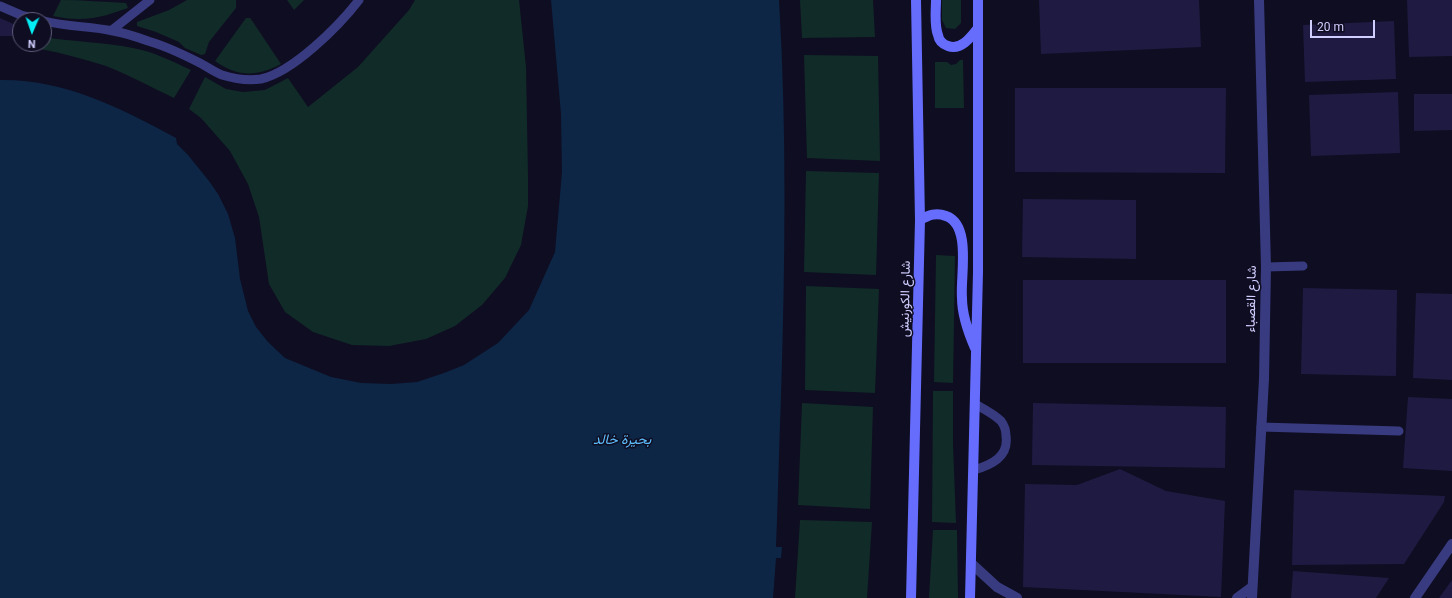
<!DOCTYPE html>
<html>
<head>
<meta charset="utf-8">
<style>
	body { margin:0 }
	#map { position:relative; width:1452px; height:598px; overflow:hidden; background:#0f0d21; font-family:Roboto,sans-serif }
	canvas { display:block }
	.north { position:absolute; left:12px; top:12px; width:40px; height:40px; box-sizing:border-box; background:#0f0d21; border:1px solid #5c5a79; border-radius:50%; rotate:182deg; font-size:11px; font-weight:700; line-height:16px; text-align:center; color:#d0cefe }
	.north::after { content:''; display:block; margin:auto; width:14px; height:18px; background:#03eef5; clip-path:polygon(50% 0,100% 100%,50% 72%,0 100%) }
	.scale { position:absolute; left:1310px; top:20px; width:65px; height:18px; box-sizing:border-box; border:2px solid #d0cefe; border-top:0; padding-left:5px; font-size:12px; line-height:14px; white-space:nowrap; color:#d0cefe; -webkit-text-stroke:3px #0f0d21; paint-order:stroke }
</style>
</head>
<body>
<div id="map">
<canvas width="1452" height="598"></canvas>
<div class="north">N</div>
<div class="scale">20 m</div>
</div>
<script>
const ctx = document.querySelector('canvas').getContext('2d');
ctx.lineJoin = 'round';
function paint(path, color) { ctx.fillStyle = color; ctx.fill(path, 'evenodd'); }
function trace(path, color, width, dash) { ctx.strokeStyle = color; ctx.lineWidth = width; ctx.lineCap = dash ? 'butt' : 'round'; ctx.setLineDash(dash || []); ctx.stroke(path); }
function write(font, color, halo, rows, align = 'center') {
  ctx.font = font + ' Roboto,Vazirmatn,sans-serif'; ctx.lineWidth = 3; ctx.setLineDash([]); ctx.textBaseline = 'middle'; ctx.strokeStyle = halo; ctx.fillStyle = color; for (const [text, x, y, turn = 0] of rows) {
    ctx.save(); ctx.translate(x, y); ctx.rotate((+turn || 0) * Math.PI / 180); ctx.textAlign = isNaN(turn) ? turn : align; if (halo) ctx.strokeText(text, 0, 0); ctx.fillText(text, 0, 0); ctx.restore();
  }
}
const green = new Path2D(`
	M61,0C83,0 104,2 126,3L128,8C121,10 114,13 107,15C88,20 72,20 53,16Z
	M187,0H236V8L209,42L205,54L201,55L185,48L179,42L156,32L137,26V22L169,10Z
	M287,0H304L294,10Z
	M415,0H519L526,67L528,176V206L521,245L505,278L482,305L455,326L426,339L389,346L352,345L313,332L285,312L269,284L259,217L248,184L230,151L201,118L189,109L205,77L226,89L243,92L265,90L288,78L308,107L358,67L409,10Z
	M800,0H873L875,37L802,38Z
	M942,0H961V23L955,29L946,28L942,20Z
	M246,18H250L253,22L281,64C257,77 237,77 215,61Z
	M44,37C74,42 104,42 133,48C154,52 172,61 191,70L174,98C151,87 129,75 106,66C84,59 62,53 40,49L42,44H44Z
	M804,55L878,56L880,161L807,158Z
	M960,60H963L964,108H935V62H947L951,65L956,64Z
	M806,171L879,173L876,275L804,272Z
	M936,255L955,256L953,383L934,382Z
	M806,286L879,289L875,393L805,390Z
	M933,391H953V444L956,523L932,522Z
	M802,403L873,407L870,509L798,505Z
	M800,520L872,522L867,598H795Z
	M933,530H957L958,598H929Z`);
const water = new Path2D(`
	M551,0H779C787,132 785,264 781,396C779,446 778,497 776,547H782L781,558H776L773,598H0V80C64,79 121,108 176,138L177,144L188,155L209,181L218,194L228,214L235,238L240,279L248,311L256,327L268,342L285,358L331,377L361,383L391,384L417,382L444,373L464,365L498,343L529,310L555,252L562,172L561,114Z`);
const building = new Path2D(`
	M1039,0H1199L1201,47L1041,54Z
	M1407,0H1452V56L1409,57Z
	M0,18L18,26L17,36H0Z
	M1394,21L1396,79L1305,82L1303,25Z
	M1015,88H1226L1225,173L1015,172Z
	M1398,92L1400,153L1311,156L1309,95Z
	M1414,94H1452V130L1414,131Z
	M1023,199L1136,200V259L1022,257Z
	M1023,280H1226V363H1023Z
	M1303,288L1397,290L1396,376L1301,374Z
	M1416,293L1452,294V380L1413,378Z
	M1408,397L1452,399V471L1403,468Z
	M1033,403L1226,407L1225,468L1032,465Z
	M1120,469L1166,491L1225,501L1221,597L1023,587L1025,484L1077,485Z
	M1294,490L1445,496L1444,502L1404,564L1292,565Z
	M1293,571L1389,578L1376,598H1291Z
	M1452,580V598H1439Z`);
const lane = new Path2D(`
	M0,6L21,15L41,20
	M44,21C67,27 90,26 113,31C125,33 137,37 148,41C166,46 182,54 198,62C206,66 214,72 222,75C235,79 248,81 261,79C293,72 339,26 359,0
	M112,30L150,0
	M1266,267L1303,266
	M1261,427L1399,431
	M974,470C991,465 1009,457 1006,436C1006,431 1004,425 1001,421C994,414 984,409 975,404`);
const street = new Path2D(`
	M972,564L997,587L1017,598
	M1237,598L1252,587
	M1252,598L1264,379L1266,267L1259,0
	M1415,598L1452,544`);
const secondary = new Path2D(`
	M936,0C936,11 934,25 938,35C939,41 942,44 948,46C961,51 971,37 978,28
	M920,220C929,215 936,212 946,216C972,225 960,277 962,298C962,315 968,332 975,348
	M911,598L920,220L916,0
	M970,598L978,272V0`);
const streetNames = [
	["شارع الكورنيش",906,299,-89],
	["شارع القصباء",1252,299,-89]
];
const waterNames = [
	["بحيرة خالد",622,440]
];
paint(green, '#112b28');
paint(water, '#0d2646');
paint(building, '#1f1a42');
trace(lane, '#393b80', 9);
trace(street, '#393b80', 10);
trace(secondary, '#666dfd', 10);
write('13px', '#d0cefe', '#0f0d21', streetNames);
write('italic 14px', '#5dbefd', '#0f0d21', waterNames);
</script>
</body>
</html>
